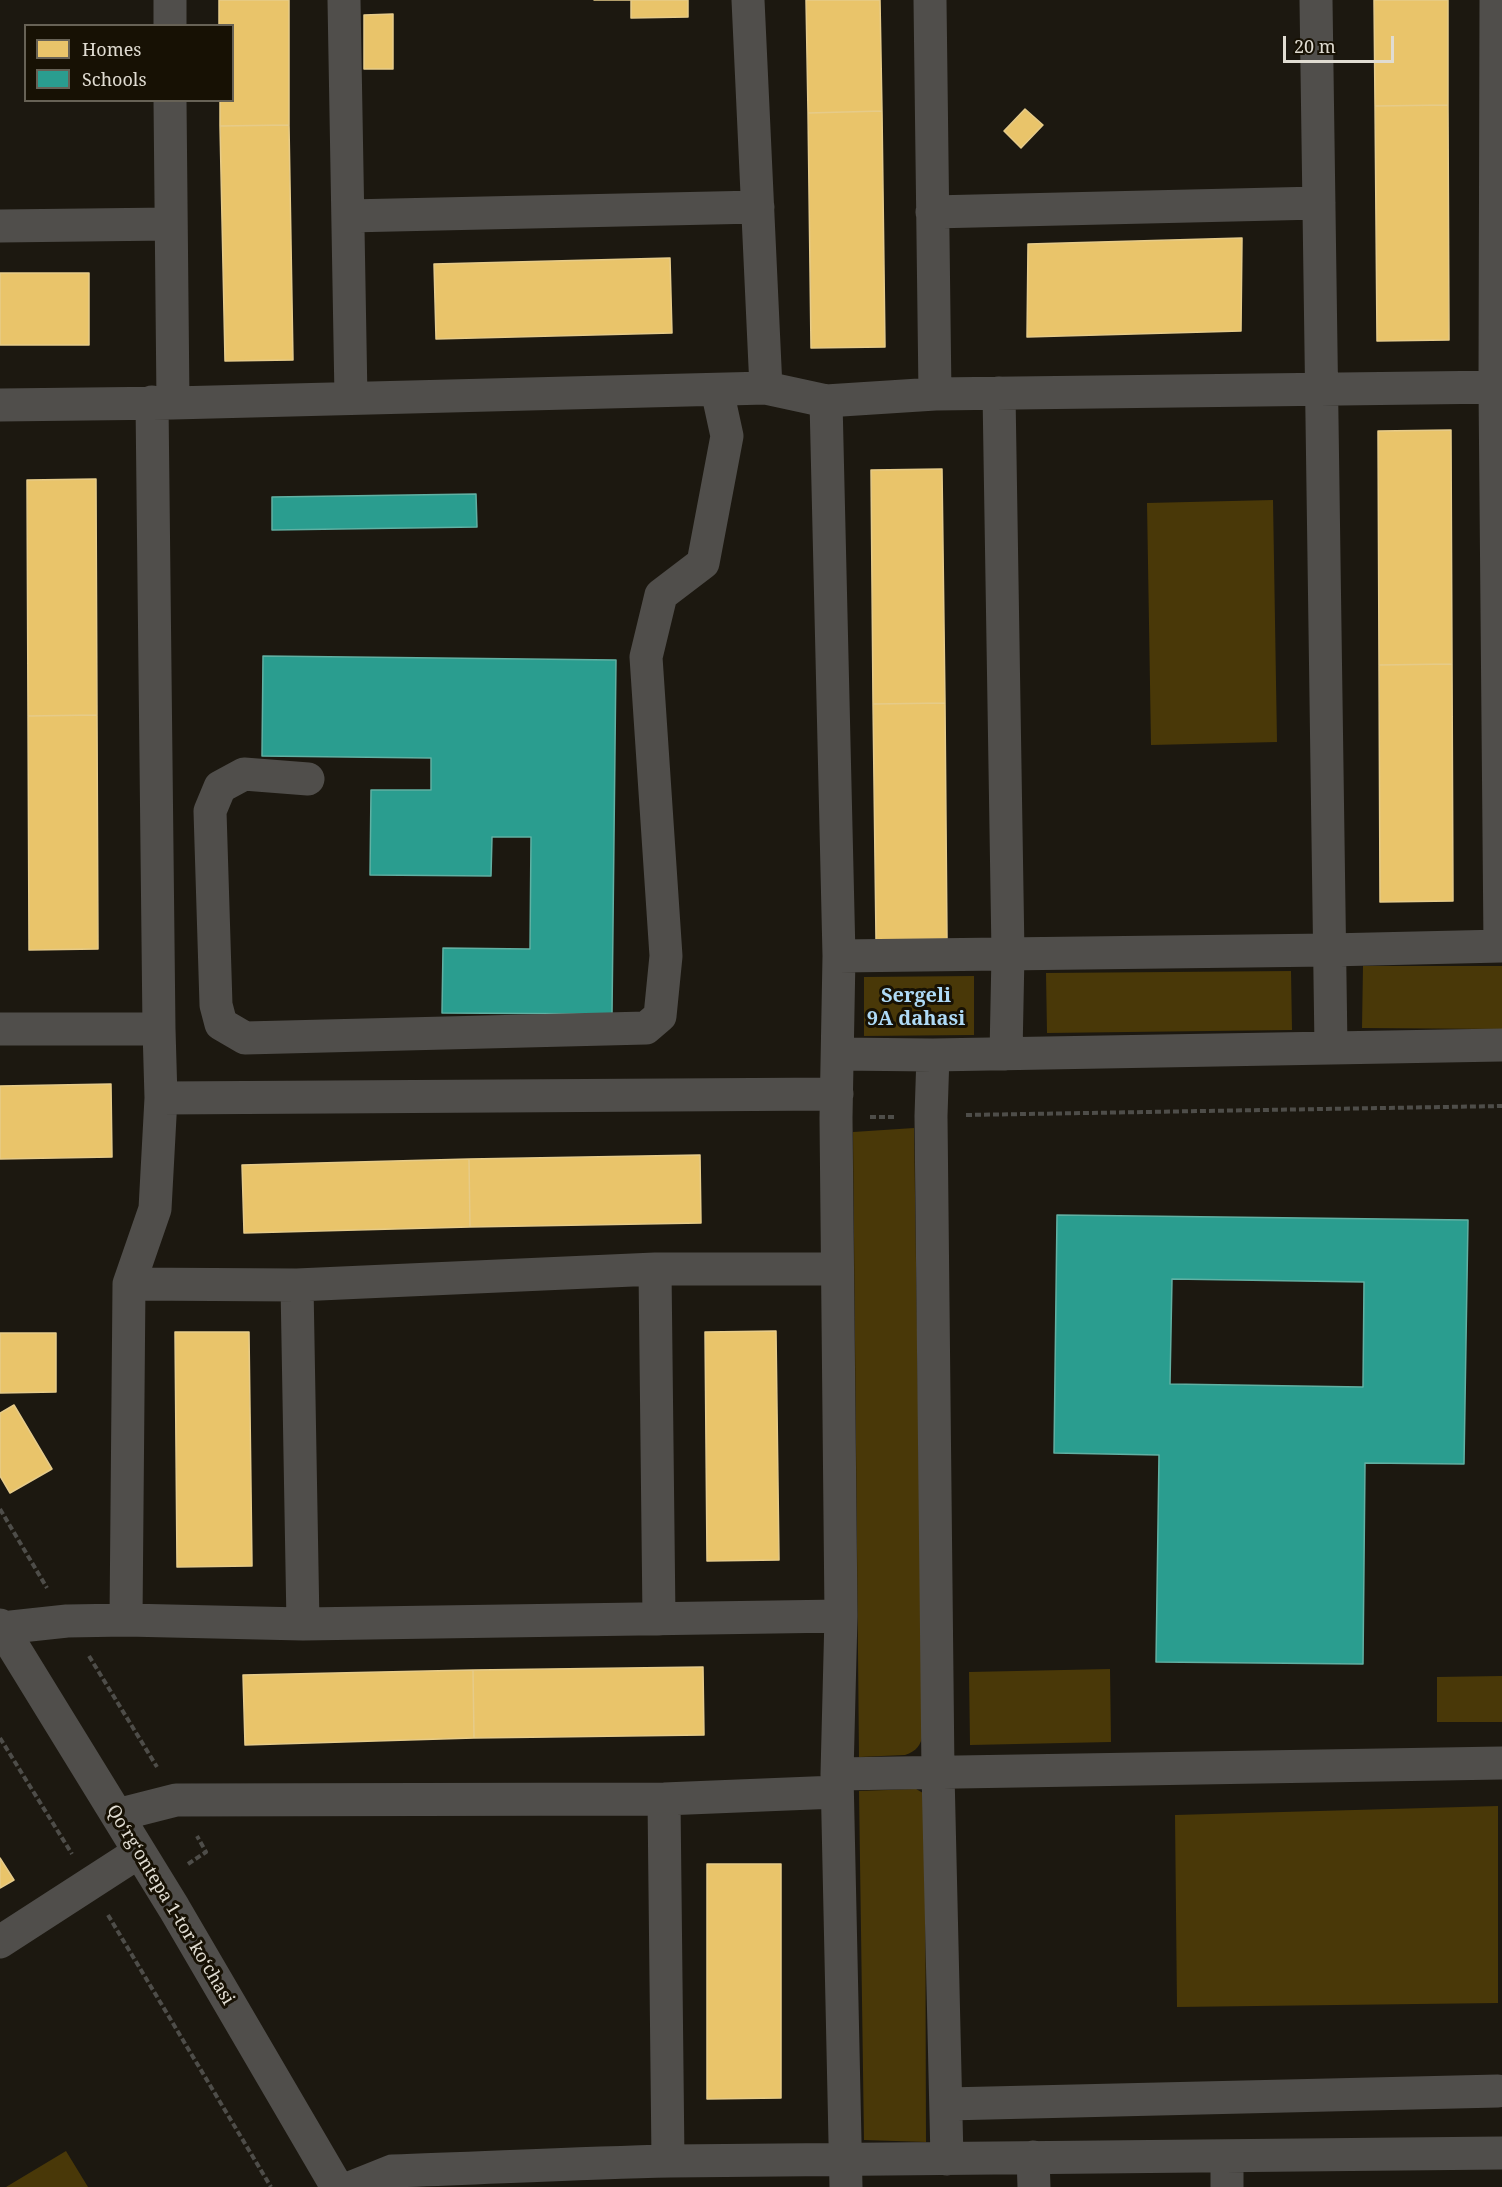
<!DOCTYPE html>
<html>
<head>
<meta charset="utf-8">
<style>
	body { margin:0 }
	#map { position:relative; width:1502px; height:2187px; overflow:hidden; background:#1c1810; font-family:"Noto Serif",serif }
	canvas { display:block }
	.legend { position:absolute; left:24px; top:24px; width:210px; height:78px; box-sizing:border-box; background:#171104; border:2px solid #676256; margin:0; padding:8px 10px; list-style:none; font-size:18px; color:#e0dcd2 }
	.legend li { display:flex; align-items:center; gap:12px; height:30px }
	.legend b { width:30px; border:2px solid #676256 }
	.scale { position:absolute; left:1283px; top:36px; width:111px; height:27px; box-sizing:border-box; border:3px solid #e0dcd2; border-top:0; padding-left:8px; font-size:18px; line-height:21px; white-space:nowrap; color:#e0dcd2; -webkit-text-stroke:4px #171104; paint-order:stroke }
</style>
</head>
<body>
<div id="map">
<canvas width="1502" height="2187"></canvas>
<ul class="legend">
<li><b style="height:16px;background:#e9c46a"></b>Homes</li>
<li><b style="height:16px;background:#2a9d8f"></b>Schools</li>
</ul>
<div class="scale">20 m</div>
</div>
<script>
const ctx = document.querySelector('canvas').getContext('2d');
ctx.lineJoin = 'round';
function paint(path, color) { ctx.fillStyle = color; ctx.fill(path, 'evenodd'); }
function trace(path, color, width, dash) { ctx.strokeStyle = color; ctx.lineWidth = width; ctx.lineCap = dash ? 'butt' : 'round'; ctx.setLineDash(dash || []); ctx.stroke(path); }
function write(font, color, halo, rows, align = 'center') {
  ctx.font = font + ' "Noto Serif",serif'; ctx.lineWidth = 6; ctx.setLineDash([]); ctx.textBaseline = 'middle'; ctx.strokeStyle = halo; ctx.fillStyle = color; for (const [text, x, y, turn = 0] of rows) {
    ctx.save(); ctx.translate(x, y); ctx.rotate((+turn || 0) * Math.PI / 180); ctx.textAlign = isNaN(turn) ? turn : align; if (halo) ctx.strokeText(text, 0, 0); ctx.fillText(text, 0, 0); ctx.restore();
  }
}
const green = new Path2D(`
	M1273,500L1277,742L1151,745L1147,503Z
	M1363,966H1502V1029L1362,1028Z
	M1291,971L1292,1030L1047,1033L1046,973Z
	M974,976V1035L864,1036V977Z
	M914,1128L923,1733C921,1745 917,1751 905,1755L859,1757L853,1132Z
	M1110,1669L1111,1742L970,1745L969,1672Z
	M1502,1676V1722H1437V1677Z
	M916,1789L923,1793L925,1802L926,2142L864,2140L859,1791Z
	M1498,1806V2003L1177,2007L1175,1815Z
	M66,2151L88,2187H6Z`);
const homes = new Path2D(`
	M219,0H289V125L220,126V100H232V26H219Z
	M594,0H688V17L631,18V0Z
	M806,0H880L882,111L808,113Z
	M1374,0H1448V105L1375,106Z
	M393,14V69H364V15Z
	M1448,105L1449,340L1377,341L1375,106Z
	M1025,109L1043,125L1021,148L1004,131Z
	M882,111L885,347L811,348L808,113Z
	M289,125L293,360L225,361L220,126Z
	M1242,238L1241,331L1027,337L1028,244Z
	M670,258L672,333L436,339L434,264Z
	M0,273H89V345H0Z
	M1451,430L1452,664L1379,665L1378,431Z
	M942,469L945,703L873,704L871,470Z
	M96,479L97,715L28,716L27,480Z
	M1452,664L1453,901L1380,902L1379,665Z
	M945,703L947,939L876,940L873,704Z
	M97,715L98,949L29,950L28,716Z
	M111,1084L112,1157L0,1159V1086Z
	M700,1155L701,1223L470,1227L469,1159Z
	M469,1159L470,1227L244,1233L242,1165Z
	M776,1331L779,1560L707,1561L705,1332Z
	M175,1332H249L252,1566L177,1567Z
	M0,1333H56V1392L0,1393Z
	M14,1405L52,1469L10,1493L0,1476V1413Z
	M703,1667L704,1735L474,1738L473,1670Z
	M473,1670L474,1738L245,1745L243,1675Z
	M0,1858L14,1880L0,1888Z
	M707,1864H781V2098L707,2099Z`);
const schools = new Path2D(`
	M476,494L477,527L272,530V497Z
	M263,656L616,660L612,1014L442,1013L443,948L530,949L531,837H492L491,876L370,875L371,790H431V758L262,756Z
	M1057,1215L1468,1220L1464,1464L1365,1463L1363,1664L1156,1662L1159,1455L1054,1453ZM1172,1279L1364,1282L1363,1387L1170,1384Z`);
const path = new Path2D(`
	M966,1115L1502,1106
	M870,1117H895
	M0,1509L47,1588
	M89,1656L157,1767
	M0,1738L72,1854
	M188,1864L206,1852L197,1836
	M108,1915L271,2187`);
const minor = new Path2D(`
	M170,0V26
	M344,0L351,398
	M748,0L766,388
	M930,0L935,394
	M1316,0L1331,1047
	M1496,0L1495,387L1500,946
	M170,100L173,403
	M932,212L1319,203
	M348,216L758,207
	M0,226L170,224
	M999,393L1008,954L1006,1054
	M826,401L839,956L836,1118L841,1616L837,1774L846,2187
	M0,405L173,403L766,388L826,401L935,394L1502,387
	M308,779L244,774L220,787L210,811L216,1005L221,1024L245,1038L646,1028L660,1016L666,956L646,657L661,595L703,563L727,436L717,390
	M839,956L1329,950L1502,946
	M0,1029H159
	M838,1054L933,1055L1502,1045
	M933,1055L931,1116L938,1773L947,2159
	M161,1098L837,1094
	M655,1269L659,1619
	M129,1284L297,1285L655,1269H837
	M297,1285L303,1624
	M126,1620L129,1284L155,1209L161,1098L159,1029L152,402
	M0,1625L174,1908L337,2187
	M2,1628L67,1621L126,1620L303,1624L841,1616
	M837,1774L1502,1763
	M664,1799L668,2161
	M117,1815L176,1800L664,1799L837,1792
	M0,1942L139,1852
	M947,2104L1498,2091
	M1033,2157L1034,2187
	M352,2187L392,2171C485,2168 578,2163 671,2161C948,2157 1225,2158 1502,2153
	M1227,2187V2157`);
const streetNames = [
	["Qoʻrgʻontepa 1-tor koʻchasi",170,1905,59]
];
const neighbourhoodNames = [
	["Sergeli",916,996],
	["9A dahasi",916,1019]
];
paint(green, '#493808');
paint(homes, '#e9c46a');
trace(homes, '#e6cb89', 1.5);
paint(schools, '#2a9d8f');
trace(schools, '#61b0a3', 1.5);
trace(path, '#4e4d49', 4, [6, 3]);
trace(minor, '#504e4b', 33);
write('18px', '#e0dcd2', '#171104', streetNames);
write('bold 20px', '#aedaf6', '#171104', neighbourhoodNames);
</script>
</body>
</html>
